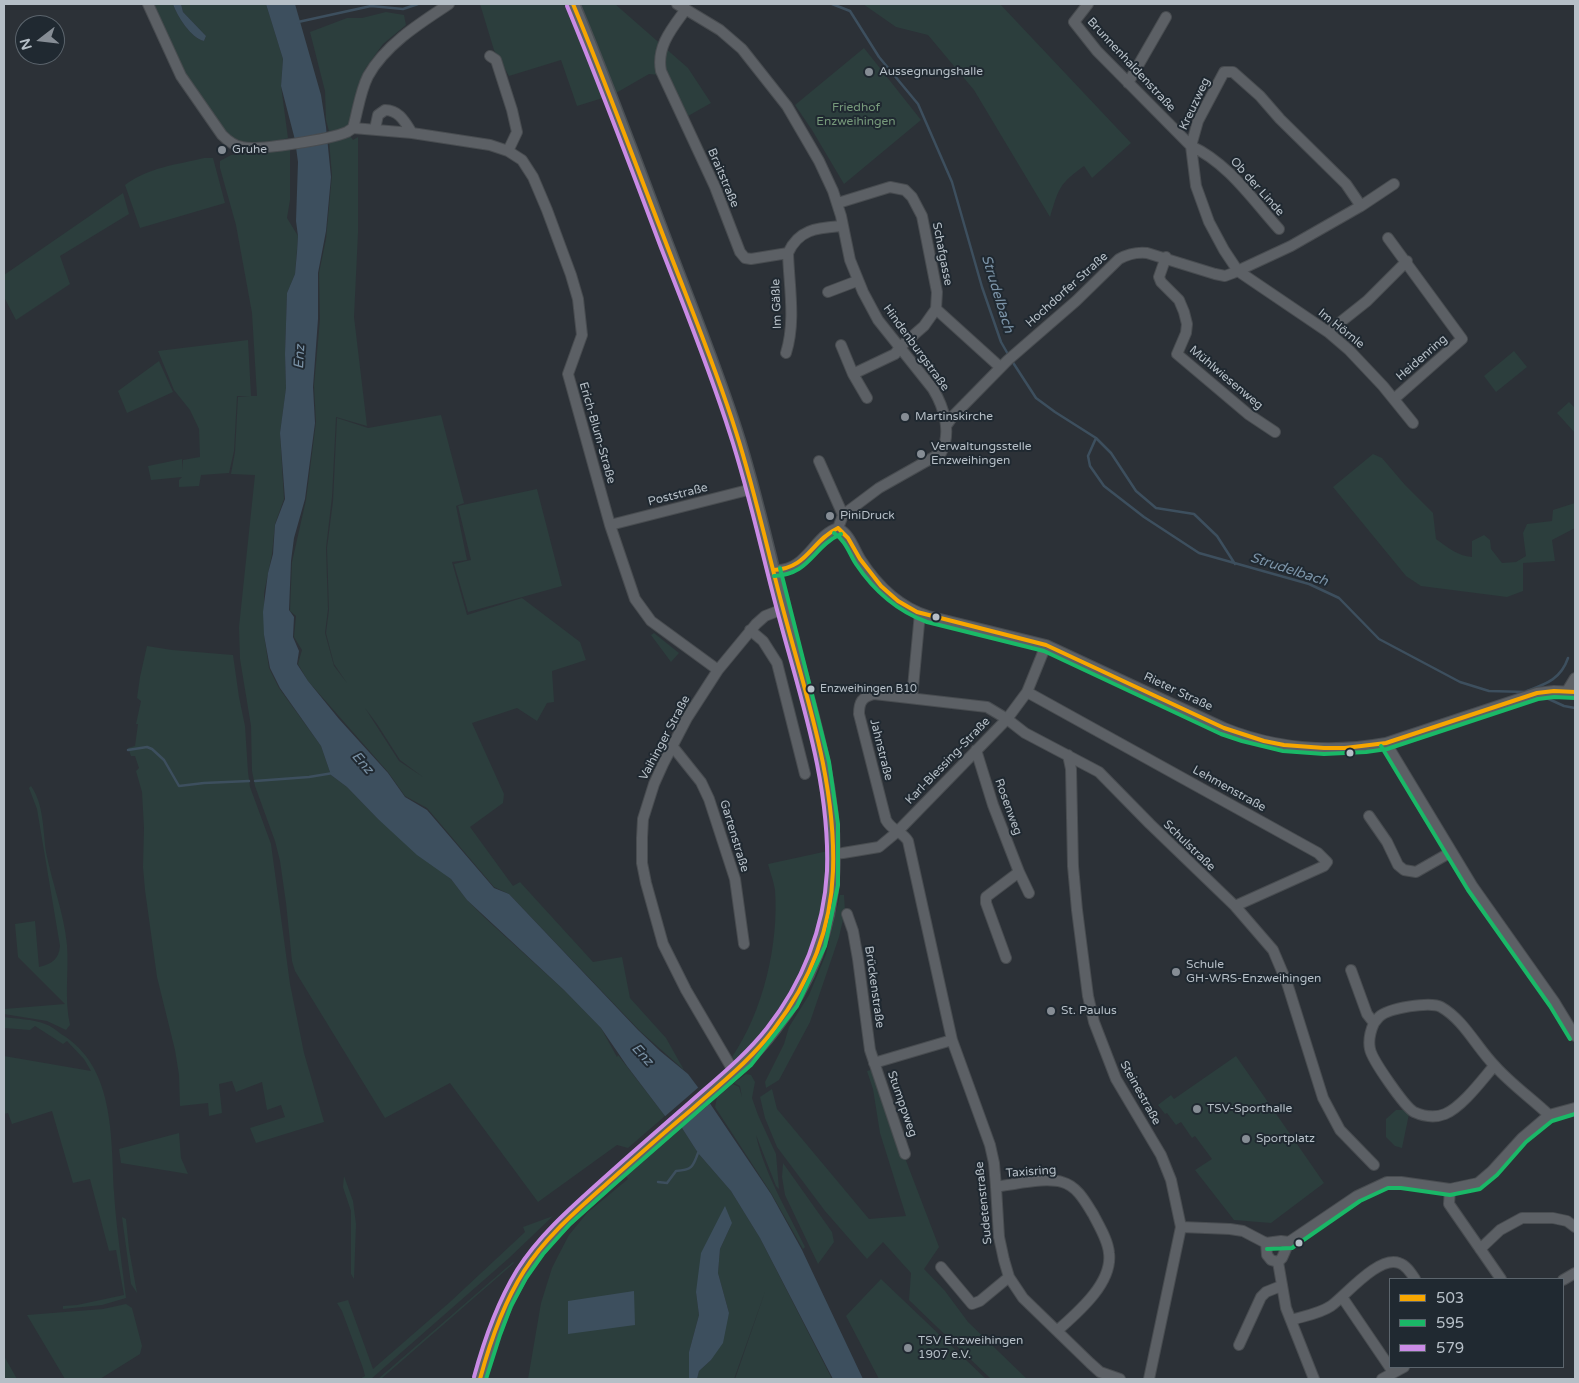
<!DOCTYPE html>
<html>
<head>
<meta charset="utf-8">
<style>
	body { margin:0 }
	#map { position:relative; width:1579px; height:1383px; overflow:hidden; background:#2c3137; font-family:"Varela Round",sans-serif }
	canvas { display:block }
	.frame { position:absolute; inset:0; border:5px solid #b6bfc7; pointer-events:none }
	.legend { position:absolute; left:1389px; top:1278px; width:175px; height:90px; box-sizing:border-box; background:#202931; border:1px solid #5c656d; margin:0; padding:6px 9px; list-style:none; font-size:15px; color:#b6bfc7 }
	.legend li { display:flex; align-items:center; gap:10px; height:25px }
	.legend b { width:25px; border:1px solid #5c656d }
	.north { position:absolute; left:15px; top:15px; width:50px; height:50px; box-sizing:border-box; background:#202931; border:1px solid #5c656d; border-radius:50%; rotate:254deg; font-size:14px; font-weight:700; line-height:20px; text-align:center; color:#b6bfc7 }
	.north::after { content:''; display:block; margin:auto; width:18px; height:22px; background:#868d95; clip-path:polygon(50% 0,100% 100%,50% 72%,0 100%) }
</style>
</head>
<body>
<div id="map">
<canvas width="1579" height="1383"></canvas>
<div class="frame"></div>
<ul class="legend">
<li><b style="height:6px;background:#f7a600"></b>503</li>
<li><b style="height:6px;background:#1ab867"></b>595</li>
<li><b style="height:6px;background:#ca8be6"></b>579</li>
</ul>
<div class="north">N</div>
</div>
<script>
const ctx = document.querySelector('canvas').getContext('2d');
ctx.lineJoin = 'round';
function paint(path, color) { ctx.fillStyle = color; ctx.fill(path, 'evenodd'); }
function trace(path, color, width, dash) { ctx.strokeStyle = color; ctx.lineWidth = width; ctx.lineCap = dash ? 'butt' : 'round'; ctx.setLineDash(dash || []); ctx.stroke(path); }
function write(font, color, halo, rows, align = 'center') {
  ctx.font = font + ' "Varela Round",sans-serif'; ctx.lineWidth = 4; ctx.setLineDash([]); ctx.textBaseline = 'middle'; ctx.strokeStyle = halo; ctx.fillStyle = color; for (const [text, x, y, turn = 0] of rows) {
    ctx.save(); ctx.translate(x, y); ctx.rotate((+turn || 0) * Math.PI / 180); ctx.textAlign = isNaN(turn) ? turn : align; if (halo) ctx.strokeText(text, 0, 0); ctx.fillText(text, 0, 0); ctx.restore();
  }
}
const green = new Path2D(`
	M148,4H173C177,16 191,38 204,41L206,36L183,12L181,4H266L283,59L281,86L288,138L272,142L251,144L234,140L223,131L181,76Z
	M480,4H567L606,97L577,106L561,60L509,76L494,50Z
	M581,4H615L688,68L711,103L681,120L660,75L649,74L616,93Z
	M863,4H1000L1131,143L1092,178L1084,166C1059,184 1059,188 1050,217L974,90L928,35L896,27Z
	M386,12L404,15L406,25L383,44L365,69L354,99L351,120L348,125L340,130L329,131L326,120L325,91L310,32L347,18H362Z
	M864,48L921,120L844,184L812,130L795,105Z
	M349,134L353,140L358,137V233L354,317L367,426L336,417L332,497L326,548L328,609L325,633L334,666L347,683L334,664L326,633L329,610L327,548L333,501L337,418L368,428L441,415L464,503L456,506L467,560L452,562L467,615L522,598L580,642L586,660L552,671L554,702L547,703L537,721L517,708L472,723L504,794L503,803L470,827L513,886L520,882L593,962L622,957L630,998L666,1038L684,1070L640,1031L509,894L494,887L427,808L405,796L388,772L308,681L298,664L302,650L294,637L296,616L290,611L292,562L306,500L316,422L314,386L320,319L319,273L326,239L332,175L329,141ZM365,708L377,724L400,760L423,777L399,761Z
	M290,148V200L287,218L298,236L295,274L287,293L285,354L286,388L280,433L284,499L275,524L272,554L264,593V635L269,668L279,688L321,746L331,775L347,787L378,819L451,879L467,900L484,917L565,991L601,1028L617,1057L618,1055L665,1116L628,1148L617,1145L538,1202L450,1083L385,1118L295,971L292,961L286,903L280,861L275,841L255,786L252,771L251,726L240,659L239,627L255,475L231,474L235,452L238,397L250,396H237L234,451L229,473L201,475L199,486L179,487V480L182,477L151,480L148,466L182,459V471L183,460L200,457L199,429L190,410L174,390L158,351L248,340L251,396H257L252,313L236,225L220,168V161L231,155Z
	M204,158H213L225,203L140,228L125,185C149,167 176,165 204,158Z
	M123,193L129,214L60,256L70,284L16,320L4,297V275Z
	M1514,351L1527,367L1496,392L1484,376Z
	M159,361L173,392L127,413L118,391Z
	M1569,402L1575,408V433L1557,413Z
	M1373,454L1382,458L1405,485L1433,513L1436,539C1447,547 1458,556 1472,557V541L1484,535L1490,540L1491,549L1502,563L1516,562L1526,556L1523,533L1527,524L1552,521L1553,510L1575,503V528L1552,540L1555,561L1523,563V591L1507,597L1421,586L1406,576L1333,487Z
	M537,489L562,586L468,612L454,564L471,560L458,506Z
	M654,633L679,653L671,662L651,635Z
	M147,646L172,650L233,655L239,697L245,726L248,772L250,787L271,844L290,984L304,1053L324,1122L256,1143L250,1128L285,1117L281,1105L267,1110L262,1082L236,1092L232,1081L219,1084L222,1113L209,1116L208,1103L180,1106L179,1075L175,1050L157,977L145,890L143,867L144,828L142,792L136,771L139,768L135,756H131L128,748L135,746L138,724H136L141,701L137,698L140,677Z
	M31,786C44,804 43,831 46,852C52,883 64,913 67,945C69,972 64,998 70,1025L66,1030L47,1021L4,1014V1009L65,1004L18,957L15,924L35,921L39,967C52,964 59,959 60,946L37,809L29,788Z
	M828,851C831,936 792,1000 738,1061H735L732,1057C763,1012 779,944 775,890C774,882 770,872 768,864Z
	M840,895H844L845,911L839,937L810,1022L779,1080L766,1088L765,1082L784,1044L789,1027L809,995L826,954Z
	M4,1017C17,1019 32,1019 45,1024C51,1026 56,1030 61,1034C115,1066 111,1137 114,1192C116,1227 122,1263 126,1298L102,1305L63,1309V1306L77,1305L124,1295L116,1250L109,1251L90,1179L73,1183L52,1111L12,1124L8,1113L4,1114V1056L91,1071L84,1059L67,1041L63,1044L35,1026L30,1030L4,1028Z
	M1236,1056L1324,1183L1271,1223L1234,1220L1195,1170L1212,1159L1195,1136L1192,1138L1181,1122L1176,1125L1167,1113L1165,1114L1158,1105L1171,1095L1174,1099Z
	M874,1069L892,1124L939,1247L924,1269L945,1291L968,1322L1027,1379H991L909,1300L911,1273L883,1242L867,1259L825,1211L777,1147L765,1118L760,1097L772,1089L777,1109L869,1219L906,1216L880,1133L873,1089L867,1071Z
	M746,1074L751,1075L755,1082L752,1098L758,1115L776,1154L779,1189L776,1186L756,1135C764,1173 788,1212 805,1247L803,1249L771,1193L715,1107L717,1097L733,1084L739,1087L742,1097L740,1086L734,1083Z
	M1396,1110H1403L1409,1114L1402,1148L1395,1146L1386,1137V1119Z
	M682,1128L698,1153L731,1191L760,1238L832,1379H735L766,1289L734,1379H697L699,1371L711,1360L729,1313L718,1273L720,1249L732,1223L696,1292L699,1315L689,1352V1379H528L541,1303L552,1268L558,1256L569,1235L587,1213L628,1179L626,1176Z
	M179,1133L181,1158L188,1174L121,1163L119,1149Z
	M783,1163L832,1232L834,1242L818,1264L785,1195L782,1177Z
	M344,1176L353,1201L356,1224L354,1279L351,1274V1211L343,1187Z
	M553,1216L509,1258L371,1379H360L365,1376L363,1368L342,1311L337,1303L348,1300L373,1369L450,1302L525,1232L523,1227Z
	M122,1217L126,1219L129,1249L137,1293L131,1284Z
	M513,1262L514,1263L381,1379H378Z
	M881,1279L986,1379H879L846,1316Z
	M126,1304L132,1308L142,1346L140,1354L100,1379H65L27,1315L103,1309Z
	M4,1356L17,1379H5L4,1378Z`);
const water = new Path2D(`
	M173,4H181L183,12L206,36L204,41C191,38 177,16 173,4Z
	M266,4H295L321,95L326,127L331,177L326,231L318,273V319L313,387L315,423L305,499L294,538L291,561L289,610L294,617L293,637L299,651L297,664L308,681L339,719L388,773L405,797L427,810L494,888L509,894L638,1030L660,1051L688,1074L709,1102L771,1194L802,1250L863,1379H833L760,1238L731,1191L698,1153L682,1128L665,1116L627,1066L601,1028L564,990L467,900L451,879L417,855L378,819L347,787L331,775L321,746L280,688L270,668L264,635L263,612L268,573L273,554L275,525L285,499L280,433L286,388L285,354L287,293L295,274L297,252L298,236L296,221L298,162L295,140L281,86L283,59Z
	M725,1206L732,1223L720,1249L718,1273L729,1313L723,1343L711,1360L699,1371L697,1379H689V1352L699,1315L696,1292L701,1253Z
	M634,1291L635,1325L568,1334V1301Z`);
const pier = new Path2D(`
	M700,1086L712,1102L680,1129L663,1118Z`);
const stream = new Path2D(`
	M832,4L850,11L879,57L918,104L952,182L982,287L1001,342L1009,356
	M298,22L371,6L403,9L418,4
	M1012,361L1036,398L1055,412L1096,438L1111,453L1136,491L1156,508L1194,514L1217,536L1235,564
	M1096,438L1088,456L1090,466L1104,486L1144,517L1199,553L1309,584L1339,598L1379,639L1460,682L1489,691L1527,692
	M1527,691C1546,684 1561,679 1568,658
	M1542,696L1564,706L1575,708
	M128,750L147,747L152,749L164,760L179,786L204,783L249,781
	M255,781L309,777L333,773
	M658,1182L667,1183L676,1171C692,1170 693,1167 698,1153`);
const minor = new Path2D(`
	M148,4L181,76L222,135C227,140 234,146 242,147C258,151 331,139 347,132L353,128C358,110 360,92 368,76C385,45 420,23 449,4
	M677,4L720,30L742,49L787,106L819,161L833,191L841,216L850,260L863,292L878,320L933,389C944,407 952,433 941,453L879,488L843,515L838,528C814,535 806,573 774,570
	M1088,4L1074,22L1097,51L1191,146C1228,163 1252,199 1279,229
	M686,9C673,27 656,46 661,71L715,187L740,252L745,258L751,259L788,253C799,228 819,228 843,226
	M490,56L496,60L512,110L517,132L508,151
	M1128,83L1166,17
	M353,128L412,133L490,145L508,151L522,160L533,177L547,210L571,275L578,299L582,335L568,374L610,525L635,599L651,621L718,670
	M375,129L378,115L385,110C399,110 405,122 412,133
	M838,203L890,187L905,190L912,197L922,216L937,292L936,309L924,326L900,347L895,354L853,374L841,345
	M1361,206L1346,184L1280,119L1260,96L1233,72H1224L1198,121L1191,146L1196,186L1209,222L1224,250L1238,271L1328,332L1349,350L1383,386L1413,423
	M1388,238L1462,339L1394,399
	M1166,257L1159,277L1161,282L1179,300L1184,312L1187,324L1186,333L1177,354L1248,414L1275,432
	M828,292L857,281
	M936,309L1000,367
	M1328,332L1367,301L1407,261
	M786,353C796,321 789,286 788,253
	M853,374L867,398
	M946,426L953,416L1008,360L1076,301L1119,259C1128,254 1137,252 1147,253L1215,274L1225,276L1233,273L1291,246L1361,206L1394,184
	M819,461L843,515
	M610,525L752,489
	M838,528C850,535 853,547 860,559C876,584 899,607 928,616L1046,645L1224,728C1276,749 1331,753 1386,743L1537,693L1554,691L1575,692
	M750,630L763,641L777,663L805,774
	M1567,691L1575,678
	M1027,692L1318,853L1327,862L1324,866L1235,906
	M912,698L920,613
	M1386,743L1473,887L1555,1003L1575,1036
	M673,747L701,782L709,799L735,879L744,944
	M976,750L993,805L1019,872L986,897V903L1006,958
	M1068,755L1071,769L1073,866L1077,910L1088,996L1094,1022L1116,1079L1161,1155L1171,1180L1181,1227L1149,1379
	M1369,816L1387,842L1398,865L1404,870L1416,872L1451,852
	M833,854L843,853L879,847L897,832L1007,719L1027,692L1046,645
	M1019,872L1029,893
	M847,914L853,931L858,959L870,1050L905,1154
	M1351,970L1367,1014L1374,1023C1376,1021 1377,1019 1379,1017C1388,1008 1431,1001 1441,1007C1464,1020 1477,1048 1495,1066C1511,1084 1531,1098 1549,1115
	M1374,1023C1370,1032 1368,1040 1370,1049C1372,1060 1405,1107 1414,1112C1423,1116 1435,1118 1445,1114C1462,1107 1482,1080 1494,1066
	M874,1063L952,1040
	M734,1072L686,990L663,944L646,883L642,863V838L643,819L654,784L663,764L687,718L718,670L756,624L765,616L783,609
	M996,1187C1014,1184 1045,1177 1062,1182C1077,1186 1085,1201 1093,1214C1099,1226 1108,1240 1109,1253C1113,1283 1077,1313 1058,1330
	M1450,1189L1449,1204L1501,1279
	M1181,1227L1230,1229L1243,1231L1266,1243L1281,1241L1289,1242L1357,1196L1387,1182H1401L1450,1189L1478,1183L1492,1171L1522,1138L1549,1115L1575,1108
	M1289,1242L1282,1258L1278,1262L1286,1308L1314,1379
	M1266,1243L1267,1255L1271,1260L1278,1262
	M1480,1249L1500,1230L1522,1218H1553L1567,1221L1575,1227
	M941,1267L972,1304L980,1301L1009,1277
	M1563,1280L1575,1273
	M1342,1297L1393,1372
	M1291,1320C1304,1316 1319,1314 1331,1306C1346,1295 1379,1255 1399,1263C1406,1265 1411,1273 1415,1279
	M1239,1345L1261,1297L1266,1292L1281,1286
	M1120,1379L1100,1372L1090,1363L1023,1298L1009,1277L1004,1260L999,1237L996,1187L994,1163L990,1145L952,1040L908,841C902,831 892,831 886,820L859,714C859,702 862,697 874,694L987,707L1007,719L1025,733L1099,772L1150,824L1235,906L1273,950L1287,983L1323,1098L1340,1130L1374,1165
	M1382,1379L1404,1367`);
const major = new Path2D(`
	M480,1379C491,1337 506,1295 532,1259C552,1231 578,1209 603,1187C633,1159 665,1132 696,1105C724,1081 752,1058 774,1029C809,984 831,929 833,871C837,786 808,702 786,620C769,558 756,494 736,432C715,366 688,301 663,235C634,158 605,80 573,4`);
const bus1 = new Path2D(`
	M838,528L848,538L860,559L881,586L898,601L917,612L1046,645L1224,728L1264,741L1284,745L1324,748H1345L1386,743L1537,693L1554,691L1575,692
	M774,570C808,568 811,541 838,528
	M480,1379C490,1342 503,1304 524,1271C545,1238 574,1213 603,1187C632,1161 661,1135 691,1110C720,1084 751,1060 774,1029C809,983 831,929 833,871C836,785 808,702 786,620C769,558 756,494 736,432C716,368 690,306 666,243C635,163 606,83 573,4`);
const bus2 = new Path2D(`
	M834,533C846,541 849,553 856,564C874,591 897,611 927,622L1044,651L1221,734L1242,741L1283,751L1324,754L1366,752L1387,749L1538,699L1554,697L1575,698
	M774,576C811,574 812,547 841,534
	M1381,746L1468,890L1550,1006L1570,1039
	M1267,1249L1292,1248L1360,1201L1388,1188H1401L1450,1195L1480,1189L1497,1175L1526,1142L1552,1121L1575,1114
	M486,1379L500,1335L511,1306L526,1278L543,1254L570,1224L610,1188L751,1065L797,1006L825,946L838,885V824L829,762L780,568`);
const bus3 = new Path2D(`
	M474,1377C484,1340 497,1303 517,1270C538,1237 567,1211 596,1185C627,1157 658,1130 689,1103C716,1079 745,1056 767,1028C802,983 824,929 827,871C830,785 802,703 780,621C763,559 750,495 730,434C710,370 684,307 660,245C630,165 600,85 567,6`);
const markers = [
	[869,72,5,"#868d95"],
	[222,150,5,"#868d95"],
	[905,417,5,"#868d95"],
	[921,454,5,"#868d95"],
	[830,516,5,"#868d95"],
	[936,617,4.5,"#b6bfc7"],
	[811,689,4.5,"#b6bfc7"],
	[1350,753,4.5,"#b6bfc7"],
	[1176,972,5,"#868d95"],
	[1051,1011,5,"#868d95"],
	[1197,1109,5,"#868d95"],
	[1246,1139,5,"#868d95"],
	[1299,1243,4.5,"#b6bfc7"],
	[908,1348,5,"#868d95"]
];
const busNames = [
	["Enzweihingen B10",820,689]
];
const streetNames = [
	["Brunnenhaldenstraße",1131,65,47],
	["Kreuzweg",1195,104,-65],
	["Braitstraße",723,178,67],
	["Ob der Linde",1257,187,48],
	["Schafgasse",942,254,79],
	["Hochdorfer Straße",1067,290,-42],
	["Im Gäßle",777,304,-92],
	["Im Hörnle",1341,329,39],
	["Hindenburgstraße",916,348,54],
	["Heidenring",1422,358,-41],
	["Mühlwiesenweg",1226,378,40],
	["Erich-Blum-Straße",597,433,74],
	["Poststraße",678,495,-14],
	["Rieter Straße",1178,692,25],
	["Vaihinger Straße",665,738,-62],
	["Jahnstraße",881,750,76],
	["Karl-Blessing-Straße",948,761,-46],
	["Lehmenstraße",1229,789,29],
	["Rosenweg",1008,807,70],
	["Gartenstraße",734,836,73],
	["Schulstraße",1189,846,44],
	["Brückenstraße",874,987,82],
	["Steinestraße",1140,1093,61],
	["Stumppweg",902,1104,71],
	["Taxisring",1031,1172,-4],
	["Sudetenstraße",984,1203,-96]
];
const poiNames = [
	["Aussegnungshalle",879,72],
	["Gruhe",232,150],
	["Martinskirche",915,417],
	["Verwaltungsstelle",931,447],
	["Enzweihingen",931,461],
	["PiniDruck",840,516],
	["Schule",1186,965],
	["GH-WRS-Enzweihingen",1186,979],
	["St. Paulus",1061,1011],
	["TSV-Sporthalle",1207,1109],
	["Sportplatz",1256,1139],
	["TSV Enzweihingen",918,1341],
	["1907 e.V.",918,1355]
];
const parkNames = [
	["Friedhof",856,108],
	["Enzweihingen",856,122]
];
const waterNames = [
	["Strudelbach",997,294,73],
	["Enz",300,357,-87],
	["Strudelbach",1289,570,18],
	["Enz",362,763,49],
	["Enz",642,1055,47]
];
paint(green, '#2c3e3d');
paint(water, '#3d4f5e');
paint(pier, '#2c3137');
trace(stream, '#3d4f5e', 2.5);
trace(minor, '#484c50', 12);
trace(major, '#4a4f54', 15);
trace(minor, '#5c6065', 10);
trace(major, '#5e6266', 12);
trace(bus1, '#f7a600', 4);
trace(bus2, '#1ab867', 4);
trace(bus3, '#ca8be6', 4);
for (const [x, y, r, color] of markers) { const dot = new Path2D(); dot.arc(x, y, r, 0, 2 * Math.PI); ctx.fillStyle = color; ctx.fill(dot); trace(dot, '#202931', 2); }
write('11px', '#b6bfc7', '#202931', busNames, 'left');
write('12px', '#b6bfc7', '#202931', streetNames);
write('12px', '#b6bfc7', '#202931', poiNames, 'left');
write('12px', '#779a7b', '#202931', parkNames);
write('italic 14px', '#7b93a7', '#202931', waterNames);
</script>
</body>
</html>
